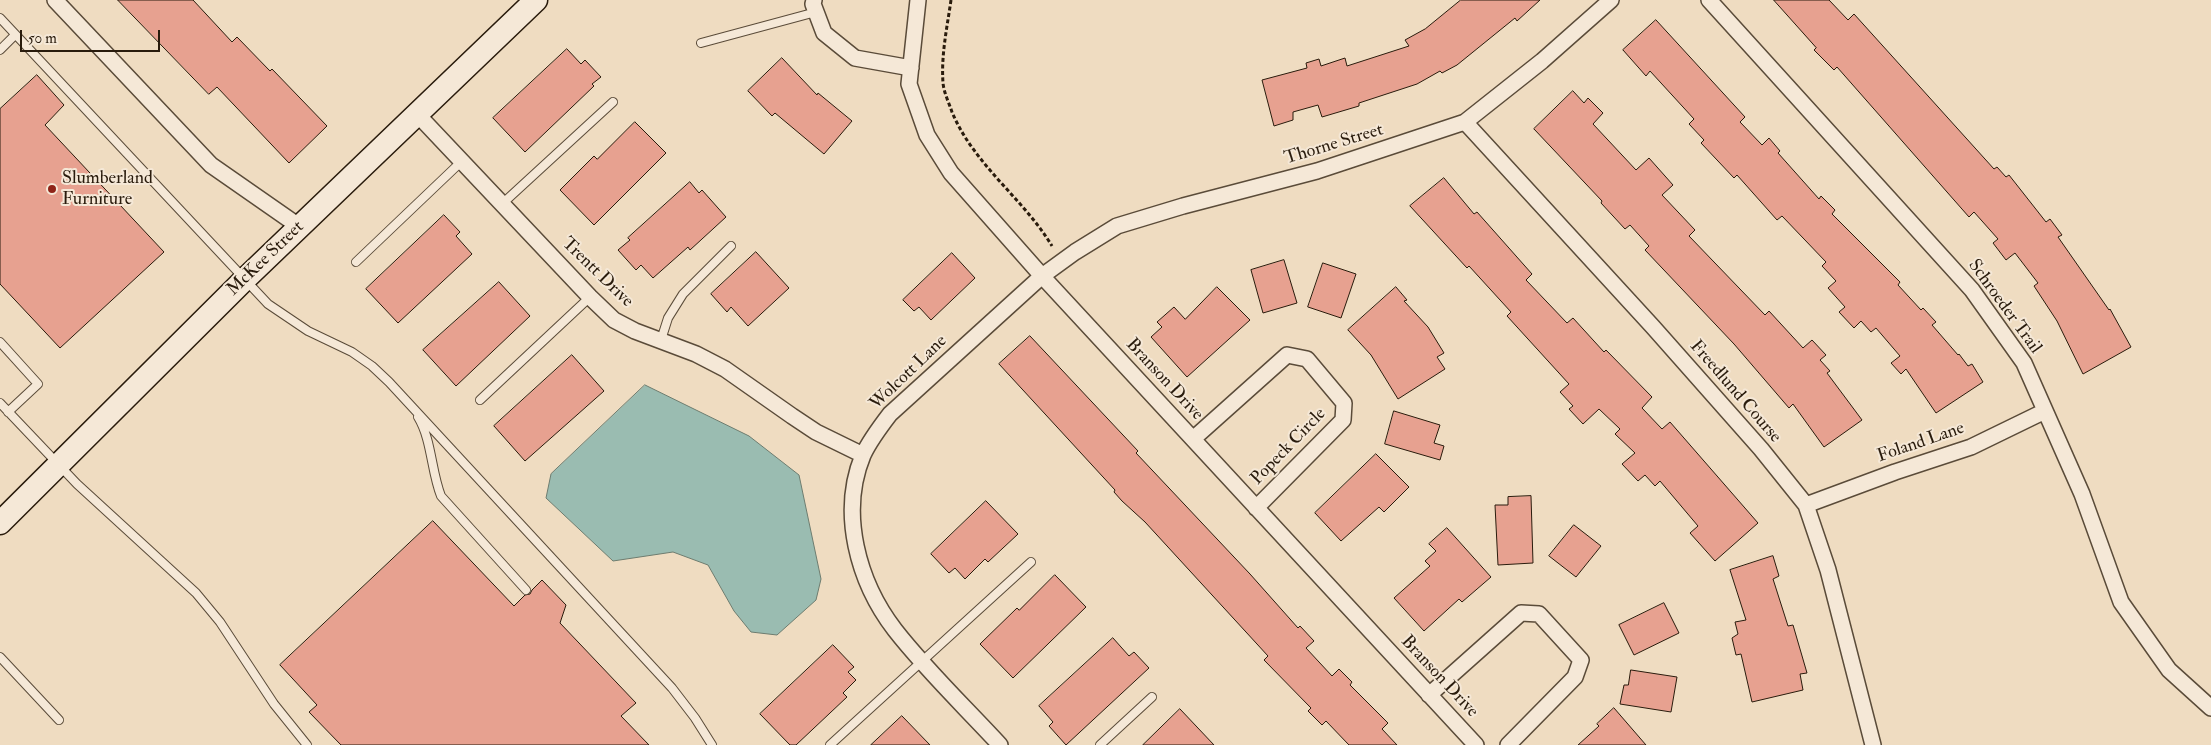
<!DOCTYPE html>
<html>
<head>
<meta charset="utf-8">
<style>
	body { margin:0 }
	#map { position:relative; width:2211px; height:745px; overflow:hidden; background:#efdcc1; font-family:"IM FELL Double Pica",serif }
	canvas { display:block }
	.scale { position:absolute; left:20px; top:30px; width:140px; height:22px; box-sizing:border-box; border:2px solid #291b0c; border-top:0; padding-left:6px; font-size:15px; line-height:18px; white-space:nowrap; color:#291b0c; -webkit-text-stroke:4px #f5e8d7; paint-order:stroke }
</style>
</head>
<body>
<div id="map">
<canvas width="2211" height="745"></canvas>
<div class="scale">50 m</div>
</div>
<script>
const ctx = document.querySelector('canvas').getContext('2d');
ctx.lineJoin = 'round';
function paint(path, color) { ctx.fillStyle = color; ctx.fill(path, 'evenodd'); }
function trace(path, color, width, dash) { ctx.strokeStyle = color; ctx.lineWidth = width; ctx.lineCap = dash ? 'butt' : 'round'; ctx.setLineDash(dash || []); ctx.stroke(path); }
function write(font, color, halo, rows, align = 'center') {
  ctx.font = font + ' "IM FELL Double Pica",serif'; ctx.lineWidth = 4; ctx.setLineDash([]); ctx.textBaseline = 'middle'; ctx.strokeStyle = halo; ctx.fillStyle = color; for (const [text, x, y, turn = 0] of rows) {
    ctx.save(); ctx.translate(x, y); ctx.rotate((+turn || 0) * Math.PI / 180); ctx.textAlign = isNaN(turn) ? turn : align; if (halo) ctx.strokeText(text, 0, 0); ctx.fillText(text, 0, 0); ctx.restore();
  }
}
const water = new Path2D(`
	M645,385L749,436L799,475L821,579L816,600L777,635L751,632L734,611L708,565L673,552L613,561L546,498L551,474Z`);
const building = new Path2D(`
	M118,0H193L232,42L237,37L270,71L272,69L327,126L289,163L217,87L209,94Z
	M1461,0H1540L1517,21L1515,18L1457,65L1442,73L1440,71L1417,84L1359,103V106L1322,117L1318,105L1293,112V120L1274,126L1262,80L1307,68L1306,63L1319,59L1321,66L1345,58L1347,66L1409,46L1405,40L1425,29Z
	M1774,0H1829L1848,20L1854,14L1994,169L1997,167L2006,177L2009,175L2046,222L2050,219L2062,235L2058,237L2109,310L2110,309L2131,347L2083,374L2057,321L2034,286L2038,283L2015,253L2006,260L1993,243L1998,239L1974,212L1969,217L1837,67L1834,70L1814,50L1816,48Z
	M1656,20L1745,117L1740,122L1762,145L1769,138L1780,151L1778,153L1819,199L1821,196L1835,210L1832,214L1900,282L1898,285L1921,310L1923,308L1936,322L1932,325L1958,355L1959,354L1968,366L1972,364L1983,382L1936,413L1906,369L1901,374L1891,363L1900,356L1876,328L1871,332L1861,321L1854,328L1839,312L1845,307L1828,288L1836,281L1822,266L1826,262L1782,216L1777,220L1737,175L1734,178L1701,143L1704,140L1689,124L1694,119L1650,71L1646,76L1623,50Z
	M567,49L581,64L585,60L601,77L592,84L594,86L525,152L493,118Z
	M782,58L817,95L818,93L852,121L824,154L775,113L772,116L748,91Z
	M37,75L64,105L45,125L164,252L60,348L0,284V109Z
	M1573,91L1584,103L1588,98L1603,113L1593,124L1636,170L1649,158L1673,185L1662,195L1695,230L1689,236L1765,315L1769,311L1803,348L1812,340L1826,355L1820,360L1830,371L1827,373L1862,420L1824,447L1793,404L1789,408L1734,344L1645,250L1649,246L1630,225L1625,229L1601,203L1602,201L1534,129Z
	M635,122L666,153L594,225L560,190L594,156L597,159Z
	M1444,178L1474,214L1477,212L1532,274L1526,280L1567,323L1573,318L1604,352L1606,350L1652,397L1642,408L1662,429L1670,422L1758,523L1715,561L1690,533L1698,526L1660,481L1655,486L1645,475L1638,481L1622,464L1635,453L1615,434L1620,429L1599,409L1583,424L1569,409L1573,406L1560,392L1569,384L1507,316L1511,312L1469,266L1467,268L1410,206Z
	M690,182L699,193L702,190L726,217L690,250L688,247L653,278L641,265L636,270L618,250L630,240L628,238Z
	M444,215L460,232L456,236L472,254L398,323L366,289Z
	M756,252L789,288L748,326L731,307L727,312L711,294Z
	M952,253L975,278L931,320L919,307L914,311L903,300Z
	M1284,260L1297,303L1263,313L1251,270Z
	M1323,263L1356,274L1341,318L1308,307Z
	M499,282L530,316L456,386L423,350Z
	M1217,287L1250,320L1187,377L1151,337L1162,327L1157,322L1174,307L1185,319Z
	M1396,287L1407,300L1404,301L1428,327L1444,353L1437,357L1445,369L1398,399L1371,355L1348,330Z
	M1030,336L1138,451L1136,453L1250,574L1298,628L1300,626L1314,641L1306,648L1332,676L1339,669L1352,682L1350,685L1388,723L1382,729L1397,745H1349L1326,721L1322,725L1308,711L1311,708L1264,660L1268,656L1145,522L1122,501L1114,492L1115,490L999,364Z
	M572,355L604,391L525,461L494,426Z
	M1394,411L1440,425L1434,443L1444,446L1440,460L1385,444Z
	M1376,454L1409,487L1384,512L1379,507L1341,541L1315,513Z
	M1531,496L1533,563L1498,565L1495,505H1508V497Z
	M986,501L1018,534L988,562L985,559L965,579L955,568L949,573L931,554Z
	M433,521L514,606L525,595L530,594L532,590L542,580L566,605L560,623L636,703L621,716L649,745H341L309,712L317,705L280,665Z
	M1574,525L1601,546L1576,577L1549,556Z
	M1447,528L1491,577L1462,602L1459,599L1424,631L1394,598L1430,566L1425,561L1436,551L1429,544Z
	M1773,556L1779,576L1773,579L1788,626L1793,625L1807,673L1800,674L1803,690L1752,702L1741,654L1736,655L1732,638L1738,634L1735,622L1746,620L1730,570Z
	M1055,575L1086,607L1013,678L980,644L1017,608L1019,610Z
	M1664,603L1679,633L1634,655L1619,625Z
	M1113,638L1129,656L1134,652L1149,668L1066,745L1049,726L1053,722L1039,706Z
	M833,645L854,667L848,672L856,680L843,693L847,697L796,745H790L760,714Z
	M1631,670L1677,677L1671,712L1620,704L1624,685H1628Z
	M1614,708L1646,745H1578L1599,726L1597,724Z
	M1180,709L1214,745H1143Z
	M902,716L930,745H871Z`);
const path = new Path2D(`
	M951,0C947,28 941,55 943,83C944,93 949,103 952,112C974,165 1023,198 1052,246`);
const lane = new Path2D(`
	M0,18L268,304L308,331L352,352L372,366L389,382L672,688L695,718L712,745
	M701,43L816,12
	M0,50L15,35
	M502,204L613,102
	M356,262L462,161
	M661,340L668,318L683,294L731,246
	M0,342L38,384L8,412
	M480,400L590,297
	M0,403L77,484L196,593L220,622L274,704L307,745
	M418,417C432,440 431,471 441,496L526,590
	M0,657L59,720
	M830,745L1031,562
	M1100,745L1152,697`);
const street = new Path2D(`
	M55,0L211,165L300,227
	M814,0L813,4L824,33L855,58L911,68
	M918,0L909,84L927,135L951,173L1042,276L1476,745
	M1709,0L1972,290L2024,363L2082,494L2121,602L2169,670L2211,708
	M418,115L590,297L614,320L635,331L696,354L725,369L792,416L816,432L863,455
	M1465,122L1653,327L1761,449L1806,505L1828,570L1873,745
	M1193,439L1287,355L1307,359L1344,403L1343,420L1256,508
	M1806,505L1895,472L1971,447L2045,411
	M1429,695L1521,613L1539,614L1581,660L1575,677L1508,745
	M1000,745C965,707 927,671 895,630C858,582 839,513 863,455C870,440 880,427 890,414L1042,276L1075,252L1117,226L1183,206L1317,171L1465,122L1542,61L1611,0`);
const secondary = new Path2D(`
	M0,523L244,280L536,0`);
const markers = [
	[52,189,5,"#8f2418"]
];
const streetNames = [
	["Thorne Street",1334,145,-17],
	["McKee Street",266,259,-44],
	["Trentt Drive",597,273,44],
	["Schroeder Trail",2004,307,54],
	["Wolcott Lane",909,373,-44],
	["Branson Drive",1164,380,47],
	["Freedlund Course",1735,392,49],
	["Foland Lane",1921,443,-19],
	["Popeck Circle",1289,447,-46],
	["Branson Drive",1439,677,47]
];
const poiNames = [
	["Slumberland",62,179],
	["Furniture",62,200]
];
paint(water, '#9abcb1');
trace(water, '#6d7c6f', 1);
paint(building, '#e7a190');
trace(building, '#291b0c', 1);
trace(lane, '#5a4b39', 10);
trace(street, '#5a4b39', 18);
trace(secondary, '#291b0c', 25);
trace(path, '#291b0c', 3, [4, 2.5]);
trace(lane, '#f5e8d7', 8);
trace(street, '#f5e8d7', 15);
trace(secondary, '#f5e8d7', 22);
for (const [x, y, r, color] of markers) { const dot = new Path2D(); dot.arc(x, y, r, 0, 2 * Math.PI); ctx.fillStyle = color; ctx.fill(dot); trace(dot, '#f5e8d7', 2); }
write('18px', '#291b0c', '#f5e8d7', streetNames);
write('18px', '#291b0c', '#f5e8d7', poiNames, 'left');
</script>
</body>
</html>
